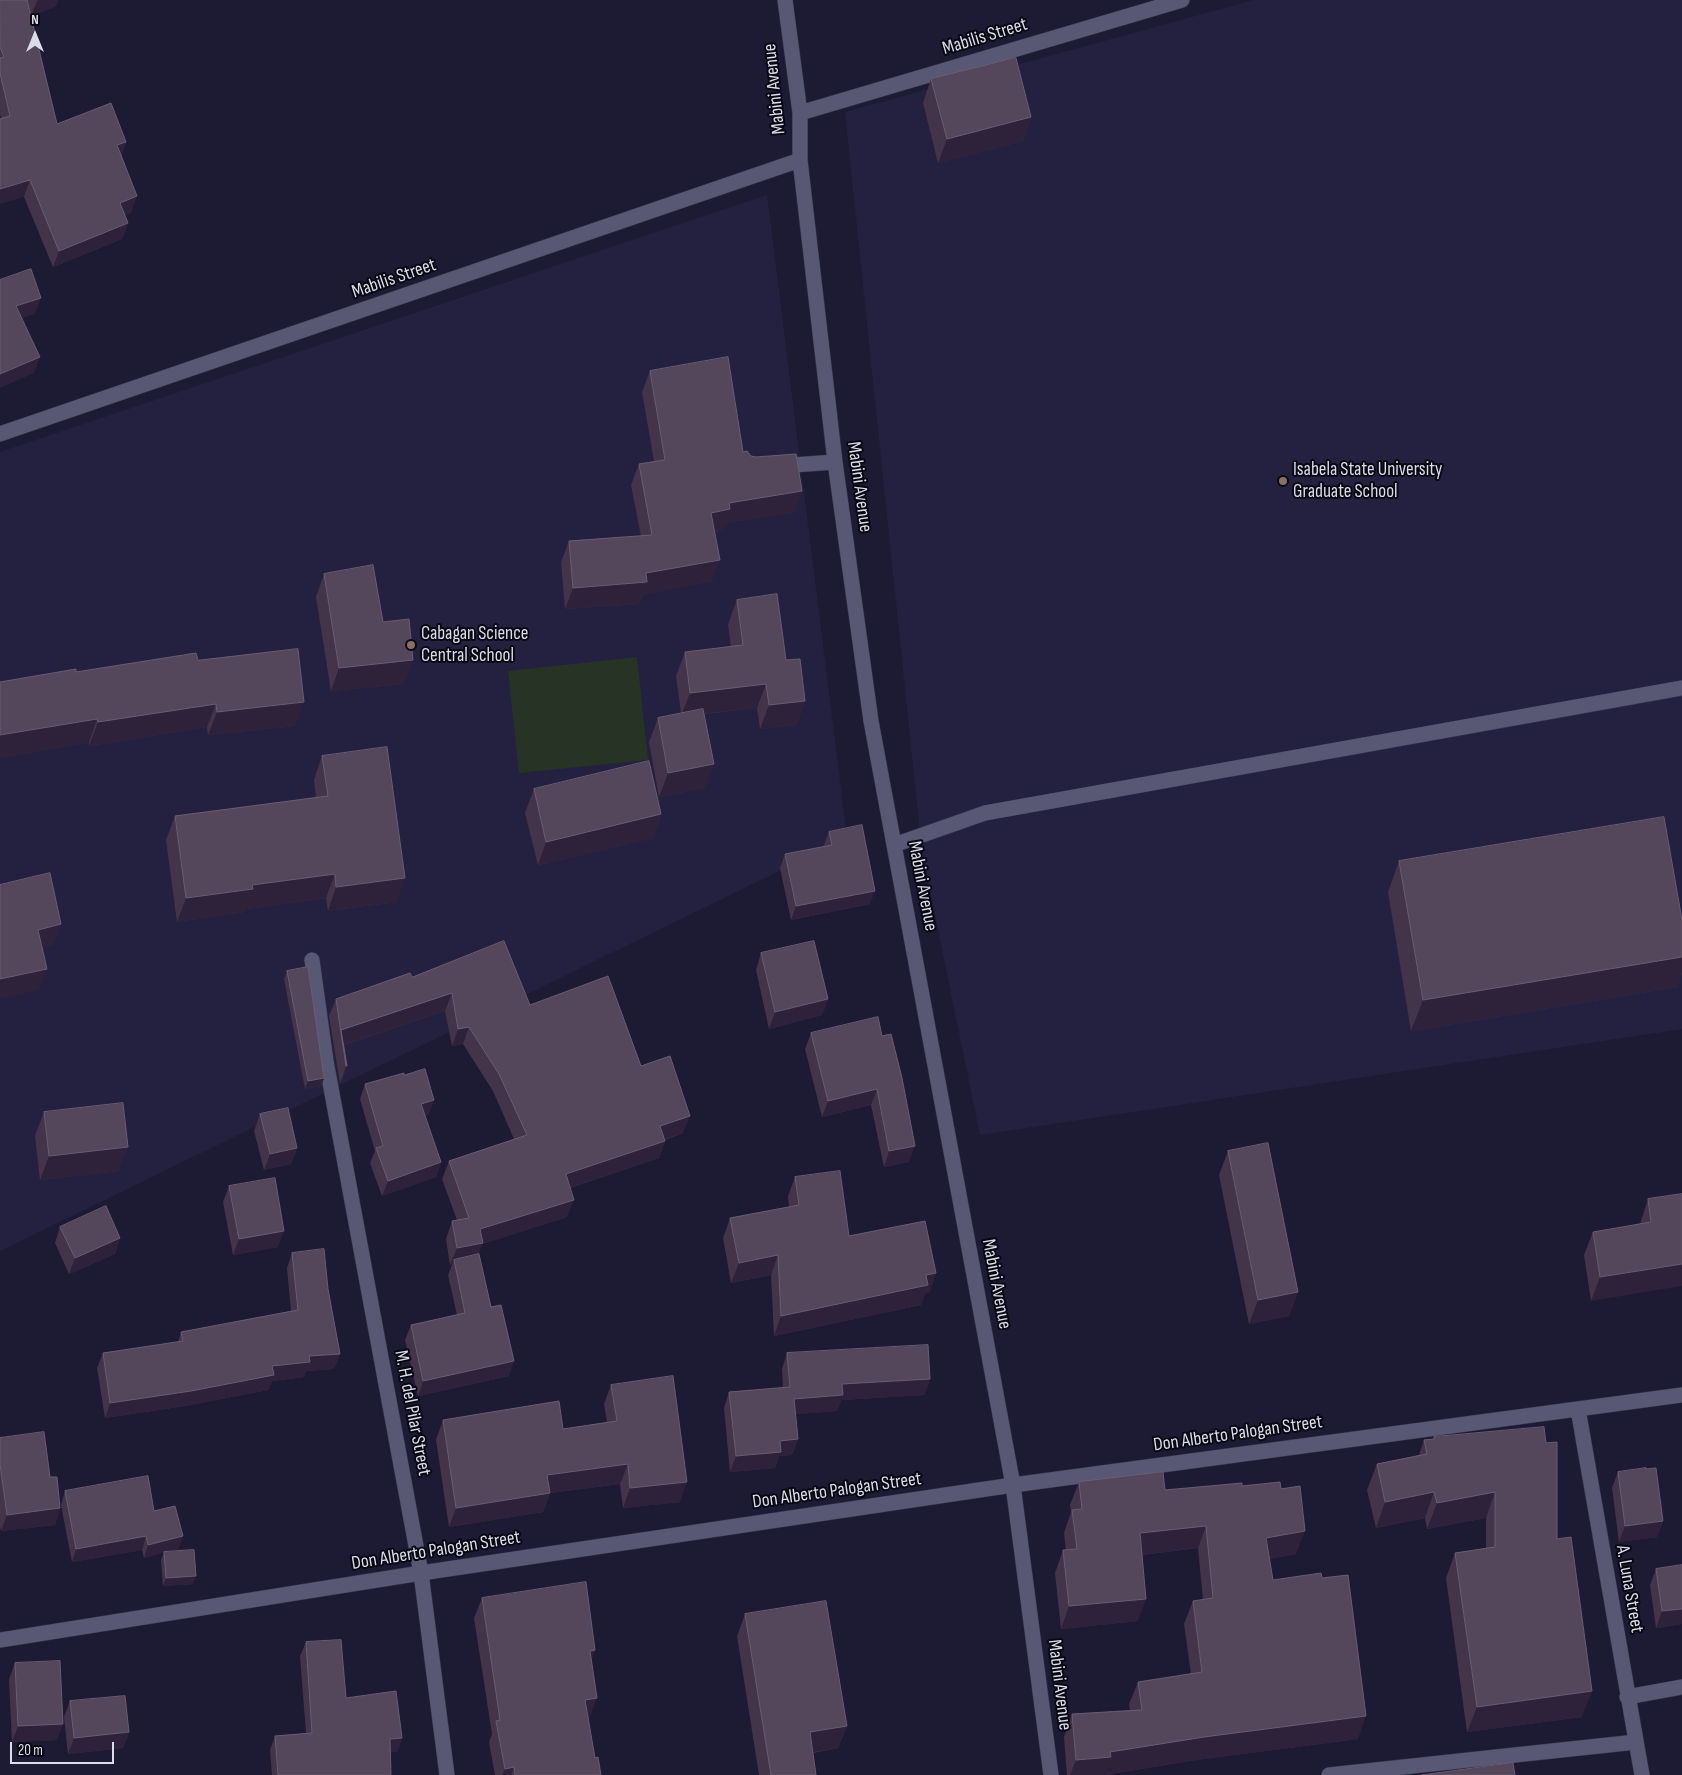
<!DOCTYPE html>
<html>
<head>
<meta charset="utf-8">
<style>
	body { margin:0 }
	#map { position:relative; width:1682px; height:1775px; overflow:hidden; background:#1d1b34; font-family:"Sofia Sans Condensed",sans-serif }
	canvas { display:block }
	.north { position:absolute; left:10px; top:10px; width:50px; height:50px; -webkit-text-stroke:4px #080812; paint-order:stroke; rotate:0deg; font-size:14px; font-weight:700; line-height:20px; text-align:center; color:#dbdbec }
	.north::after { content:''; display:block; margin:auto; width:18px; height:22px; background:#dbdbec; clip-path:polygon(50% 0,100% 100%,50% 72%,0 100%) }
	.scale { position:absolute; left:10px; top:1742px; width:104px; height:22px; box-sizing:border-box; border:2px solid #dbdbec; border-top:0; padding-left:6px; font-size:15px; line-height:18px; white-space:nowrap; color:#dbdbec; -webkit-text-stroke:4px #080812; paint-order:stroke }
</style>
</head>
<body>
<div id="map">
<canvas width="1682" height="1775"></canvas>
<div class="north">N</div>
<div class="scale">20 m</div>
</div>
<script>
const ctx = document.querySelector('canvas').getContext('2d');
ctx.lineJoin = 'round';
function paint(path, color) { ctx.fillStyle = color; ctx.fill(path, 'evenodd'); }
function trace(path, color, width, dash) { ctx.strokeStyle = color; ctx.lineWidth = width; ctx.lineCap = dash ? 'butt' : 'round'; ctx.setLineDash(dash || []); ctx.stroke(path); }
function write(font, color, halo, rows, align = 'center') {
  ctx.font = font + ' "Sofia Sans Condensed",sans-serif'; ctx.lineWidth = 4; ctx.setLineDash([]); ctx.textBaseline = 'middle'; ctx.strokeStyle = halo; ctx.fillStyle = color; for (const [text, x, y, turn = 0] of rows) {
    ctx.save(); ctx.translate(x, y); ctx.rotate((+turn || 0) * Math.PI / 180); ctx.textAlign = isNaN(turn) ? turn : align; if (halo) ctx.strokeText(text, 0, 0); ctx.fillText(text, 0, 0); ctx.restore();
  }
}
const built = new Path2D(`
	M1254,0H1682V1029L980,1135L922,851L845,112Z
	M767,195L847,838L0,1251V452Z`);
const green = new Path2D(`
	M637,657L648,760L519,773L508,671Z`);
const minor = new Path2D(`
	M785,0L800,113V160L835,462L871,721L1013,1485L1051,1775
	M800,113L1182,0
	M0,434L800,160
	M779,466L835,462
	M894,845L985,813L1682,688
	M312,960L326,1061L421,1573L447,1775
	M1578,1409L1642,1775
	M0,1640L421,1573L1013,1485L1682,1395
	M1627,1697L1682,1687
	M1329,1775L1636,1742`);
const wall = new Path2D(`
	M0,0H58L56,6L31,16L30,14L57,124L126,142L121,156L131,213L125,215L128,223L122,239L53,267L24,197L0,114Z
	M931,79L1031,117L1023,141L938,163L923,103Z
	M650,371L743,452L795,512L725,523L722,530L715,532L712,581L643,594L639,604L565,609L561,562L569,541L641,536L631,485L639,464L654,461L642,392Z
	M324,574L383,622L404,684L331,691L316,597Z
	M737,600L786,660L805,701L796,725L760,729L757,708L704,714L705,788L659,797L649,742L658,718L681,713L676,676L685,652L731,647L728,624Z
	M198,660L295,726L208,735L207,727L89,746V742L0,758V682L76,672Z
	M322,756L397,902L328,911L326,898L246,909L244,912L177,922L166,840L175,816L316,797L314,780Z
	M534,789L661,814L653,838L538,865L525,813Z
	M829,832L870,904L791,920L780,868L785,854L825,847L824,845Z
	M1399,861L1682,920V973L1677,987L1411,1031L1388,892Z
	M761,953L828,999L822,1015L769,1029L756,970Z
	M287,971L324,1078L321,1086L305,1089L284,979Z
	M412,977L530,1005L641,1066L683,1133L665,1140V1141L659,1158L570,1188L567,1217L482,1244L478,1255L509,1376L418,1396L405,1340L411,1325L457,1315L448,1275L452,1265H450L446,1239L452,1221L457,1220L442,1179L449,1161L514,1139L493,1091L463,1044L452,1046L445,1011L344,1045L347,1066L341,1083H340L329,1016L336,999Z
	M811,1033L882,1036L909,1162L884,1167L871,1105L822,1117L805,1049Z
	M404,1075L434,1100L428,1115L425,1116L441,1162L436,1177L382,1196L370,1163L375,1151L360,1099L365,1084Z
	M44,1112L119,1171L40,1180L35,1136Z
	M260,1114L297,1148L291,1164L264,1170L254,1131Z
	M1228,1151L1298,1292L1289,1316L1249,1324L1219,1175Z
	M795,1177L849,1236L936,1273L929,1293H925L921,1305L774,1336L771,1275L731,1283L723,1238L730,1218L789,1207L788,1196Z
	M229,1186L278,1247L233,1255L223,1202Z
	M1682,1194L1591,1301L1584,1255L1593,1232L1640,1224L1648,1199Z
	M60,1227L120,1238L115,1254L69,1274L55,1243Z
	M292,1253L328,1289L340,1354L334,1369L306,1371L304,1377L272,1381L268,1390L185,1406L105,1418L97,1368L103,1353L178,1342L181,1332L291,1311L287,1268Z
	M787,1353L930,1379L924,1395L841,1400L837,1411L795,1414L798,1439L792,1455L779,1456L775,1468L730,1472L724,1408L729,1392L783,1388L782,1369Z
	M611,1385L680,1502L623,1508L620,1484L550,1493L543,1512L449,1527L436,1440L443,1420L563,1429L607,1422L604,1404Z
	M1434,1437L1557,1539L1582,1717L1467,1732L1446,1578L1455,1553L1486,1548V1518L1427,1529L1425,1518L1376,1528L1367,1490L1377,1464L1419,1455L1424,1440L1433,1439Z
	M0,1438L50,1477L60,1508L55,1525L1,1531L0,1526Z
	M1618,1472L1663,1521L1657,1537L1619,1542L1612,1488Z
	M1079,1482L1165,1490L1242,1486L1281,1489L1296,1554L1269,1559L1273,1580L1322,1578L1358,1739L1196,1760L1104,1775H1067L1064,1737L1072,1714L1130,1710L1129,1704L1138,1682L1191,1674L1184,1624L1193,1601L1203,1600L1198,1548L1142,1555L1138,1621L1061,1629L1055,1573L1063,1550H1066L1064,1533L1071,1512L1070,1505Z
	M65,1491L154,1511L183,1536L178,1549L166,1552L193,1584L163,1586L161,1560L164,1552L144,1558L142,1550L72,1562L61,1505Z
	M1682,1565V1624L1656,1628L1650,1585L1656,1569Z
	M482,1598L591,1662L589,1719H588L595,1758L601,1775H495L489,1742L492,1734L474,1618Z
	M745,1614L847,1726L838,1748L813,1753L816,1775H759L737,1636Z
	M306,1642L346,1698L402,1738L397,1752H390L391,1775H272L270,1750L275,1736L306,1733L300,1656Z
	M15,1663L57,1740L12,1742L9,1679Z
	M70,1701L129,1732L123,1748L68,1754L64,1717Z`);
const shadedWall = new Path2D(`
	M39,0H58L56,6L31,16L37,1Z
	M1031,117L1023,141L938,163L947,139Z
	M126,142L120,158L117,145Z
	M30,180L24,197L0,204V189Z
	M137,196L131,213L115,219L120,203Z
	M128,223L122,239L53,267L59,251Z
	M41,298L35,314L10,322L16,306Z
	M40,357L34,373L0,388V374Z
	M802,491L795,512L725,523L722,530L703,534L711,513L729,503Z
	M720,560L712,581L643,594L639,604L565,609L573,588L646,573Z
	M413,660L404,684L331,691L339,668Z
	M766,684L757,708L681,716L690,693Z
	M805,701L796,725L760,729L769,705Z
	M304,702L295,726L208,735L217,712Z
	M216,704L207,727L89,746L98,722Z
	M97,719L89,742L0,758V735Z
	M714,764L705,788L659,797L668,773Z
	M661,814L653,838L538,865L546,842Z
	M335,874L326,898L246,909L244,912L177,922L186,898L252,885Z
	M405,878L397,902L328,911L336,887Z
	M875,891L870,904L791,920L796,906Z
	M61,924L53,946L30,951L38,930Z
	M1682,957V973L1677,987L1411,1031L1423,1000Z
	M47,969L39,990L0,999V979Z
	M452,993L445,1011L343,1045L341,1030Z
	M828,999L822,1015L769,1029L775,1012Z
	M469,1027L463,1044L452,1046L458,1029Z
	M346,1066H347L341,1083H340Z
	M324,1078L321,1086L305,1089L308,1081Z
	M877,1089L871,1105L822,1117L828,1101Z
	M434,1100L428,1115L415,1119L421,1104Z
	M690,1116L683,1133L654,1143L660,1126Z
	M665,1141L659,1158L560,1191L566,1174Z
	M915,1146L909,1162L884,1167L889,1151Z
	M128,1147L119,1171L40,1180L49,1156Z
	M297,1148L291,1164L264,1170L270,1154Z
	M441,1162L436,1177L382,1196L388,1181Z
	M574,1200L567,1217L482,1244L476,1261L454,1260L452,1265H450L457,1248L480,1229Z
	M284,1231L278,1247L233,1255L239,1239Z
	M120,1238L115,1254L69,1274L75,1258Z
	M778,1255L771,1275L731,1283L739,1263Z
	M1682,1264V1286L1591,1301L1600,1277Z
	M936,1273L929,1293H925L921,1305L774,1336L781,1316Z
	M1298,1292L1289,1316L1249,1324L1258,1300Z
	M340,1354L334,1369L306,1371L304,1377L272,1381L268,1390L185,1406L105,1418L110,1403L272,1366L309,1356Z
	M514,1361L509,1376L418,1396L423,1381Z
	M930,1379L924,1395L841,1400L837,1411L788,1415L794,1399L842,1384Z
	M798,1439L792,1455L779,1456L775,1468L730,1472L736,1456L780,1441Z
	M628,1464L620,1484L550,1493L543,1512L449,1527L456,1508L547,1475Z
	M687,1482L680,1502L623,1508L630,1488Z
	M1434,1492L1425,1518L1376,1528L1385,1502Z
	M1495,1492L1486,1518L1427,1529L1437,1503Z
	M60,1508L55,1525L1,1531L7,1515Z
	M1663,1521L1657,1537L1619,1542L1625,1526Z
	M1206,1526L1198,1548L1132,1556L1140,1533Z
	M1305,1531L1296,1554L1258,1561L1266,1538Z
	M146,1536L142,1550L72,1562L76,1549Z
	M183,1536L178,1549L144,1558L148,1545Z
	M196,1576L193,1584L163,1586L166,1578Z
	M1146,1599L1138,1621L1061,1629L1069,1606Z
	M1682,1609V1624L1656,1628L1662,1611Z
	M595,1650L588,1671L590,1651Z
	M1592,1691L1582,1717L1467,1732L1477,1707Z
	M597,1698L589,1719L577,1721L585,1700Z
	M1366,1716L1358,1739L1196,1760L1104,1775H1070L1076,1760L1110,1752L1204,1737Z
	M63,1724L57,1740L12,1742L18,1726Z
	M847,1726L838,1748L802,1754L810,1732Z
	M129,1732L123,1748L68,1754L74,1738Z
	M402,1738L397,1752L384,1753L390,1739Z
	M514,1767L511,1775H502L505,1769Z`);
const building = new Path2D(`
	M0,0H27L57,124L111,103L126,142L117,145L137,196L120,203L128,223L59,251L30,180L0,189V119L10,116L0,73V58L4,57L0,47Z
	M1016,58L1031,117L947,139L931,79Z
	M31,269L41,298L16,306L40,357L0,374V280Z
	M728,357L743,452L747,451L751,456L756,457L796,454L802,491L729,503L730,509L711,513L720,560L646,573L647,582L573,588L569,541L652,535L639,464L665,460L650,371Z
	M373,565L383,622L409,619L413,660L339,668L324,574Z
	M777,594L786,660L800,659L805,701L769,705L766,684L690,693L685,652L743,645L737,600Z
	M298,649L304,702L217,712L216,704L98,722L97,719L0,735V682L76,669V672L196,653L198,660Z
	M703,709L714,764L668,773L658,718Z
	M387,747L405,878L336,887L335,874L252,885L253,889L186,898L175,816L328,796L322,756Z
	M649,761L661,814L546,842L534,789Z
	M1664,817L1682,920V957L1423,1000L1399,861Z
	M862,825L875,891L796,906L785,854L832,845L829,832Z
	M50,873L61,924L38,930L47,969L0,979V885Z
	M504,941L530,1005L608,976L641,1066L670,1056L690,1116L660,1126L665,1141L566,1174L574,1200L480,1229L483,1243L457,1248L452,1221L469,1218L449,1161L527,1135L499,1074L469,1027L458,1029L452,993L341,1030L347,1066H346L336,999L410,973L412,977Z
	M814,941L828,999L775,1012L761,953Z
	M308,967L324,1078L308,1081L287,971Z
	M878,1017L882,1036L891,1034L902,1078L915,1146L889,1151L877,1089L828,1101L811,1033Z
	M425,1069L434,1100L421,1104L441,1162L388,1181L376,1148L383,1146L365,1084L404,1073V1075Z
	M123,1103L128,1147L49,1156L44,1112Z
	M288,1108L297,1148L270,1154L260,1114Z
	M1268,1143L1298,1292L1258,1300L1228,1151Z
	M840,1171L849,1236L925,1221L936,1273L926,1275L928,1285L781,1316L778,1255L739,1263L730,1218L799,1205L795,1177Z
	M275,1178L284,1231L239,1239L229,1186Z
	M1682,1194V1264L1600,1277L1593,1232L1651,1222L1648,1199Z
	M106,1206L120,1238L75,1258L60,1227Z
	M324,1249L328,1289L340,1354L309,1356L310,1362L272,1366L274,1375L191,1391L110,1403L103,1353L183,1341L181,1332L298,1310L292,1253Z
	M479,1254L491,1307L501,1305L514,1361L423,1381L411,1325L465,1313L454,1260Z
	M928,1345L930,1379L842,1384L843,1395L794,1399L798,1439L780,1441L781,1452L736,1456L729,1392L790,1387L787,1353Z
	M673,1376L687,1482L630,1488L628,1464L547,1475L550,1493L456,1508L443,1420L559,1401L563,1429L617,1421L611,1385Z
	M1544,1427L1546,1443L1557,1442V1539L1571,1537L1592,1691L1477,1707L1455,1553L1495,1547V1492L1437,1503L1434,1492L1385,1502L1377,1464L1427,1454L1424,1440L1434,1439V1437Z
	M44,1432L50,1477H57L60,1508L7,1515L0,1464V1438Z
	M1646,1468V1469L1656,1468L1663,1521L1625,1526L1618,1472Z
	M1163,1472L1165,1490L1242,1483V1486L1280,1482L1281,1489L1300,1486L1305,1531L1266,1538L1273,1580L1321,1573L1322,1578L1348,1575L1366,1716L1204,1737L1110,1752L1111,1757L1076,1760L1072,1714L1142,1710L1138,1682L1202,1672L1193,1601L1213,1598L1206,1526L1140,1533L1146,1599L1069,1606L1063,1550L1077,1549L1072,1510L1082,1509L1079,1482Z
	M148,1476L154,1511L175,1506L183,1536L148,1545L146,1536L76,1549L65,1491Z
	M194,1550L196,1576L166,1578L164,1552Z
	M1682,1565V1609L1662,1611L1656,1569Z
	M586,1582L595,1650L590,1651L597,1698L585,1700L595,1758L598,1757L601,1775H515L514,1767L505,1769L496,1721L500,1720L482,1598Z
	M826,1601L847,1726L810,1732L816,1775H771L745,1614Z
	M341,1640L346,1698L396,1691L402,1738L390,1739L391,1775H278L275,1736L312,1733L306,1642Z
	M60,1661L63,1724L18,1726L15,1663Z
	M125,1696L129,1732L74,1738L70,1701Z
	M1513,1763L1515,1775H1422Z`);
const markers = [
	[1283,481,5,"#8d6e63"],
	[411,645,5,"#8d6e63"]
];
const streetNames = [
	["Mabilis Street",985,37,-17],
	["Mabini Avenue",775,89,-96],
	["Mabilis Street",394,279,-19],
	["Mabini Avenue",859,487,82],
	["Mabini Avenue",922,886,79],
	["Mabini Avenue",996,1284,79],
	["M. H. del Pilar Street",412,1413,79],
	["Don Alberto Palogan Street",1238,1434,-8],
	["Don Alberto Palogan Street",837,1491,-8],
	["Don Alberto Palogan Street",436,1551,-9],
	["A. Luna Street",1629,1589,80],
	["Mabini Avenue",1059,1685,83]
];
const poiNames = [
	["Isabela State University",1293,470],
	["Graduate School",1293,492],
	["Cabagan Science",421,634],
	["Central School",421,656]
];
paint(built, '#242140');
paint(green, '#273324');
trace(minor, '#363449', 16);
trace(minor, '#585774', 15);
paint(wall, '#433449');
paint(shadedWall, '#2d2239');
paint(building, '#54465b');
trace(building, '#695d72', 1);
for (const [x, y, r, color] of markers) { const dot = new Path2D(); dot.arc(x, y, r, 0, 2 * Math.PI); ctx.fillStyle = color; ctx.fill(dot); trace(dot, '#080812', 2); }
write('19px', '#dbdbec', '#080812', streetNames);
write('19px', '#dbdbec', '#080812', poiNames, 'left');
</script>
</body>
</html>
